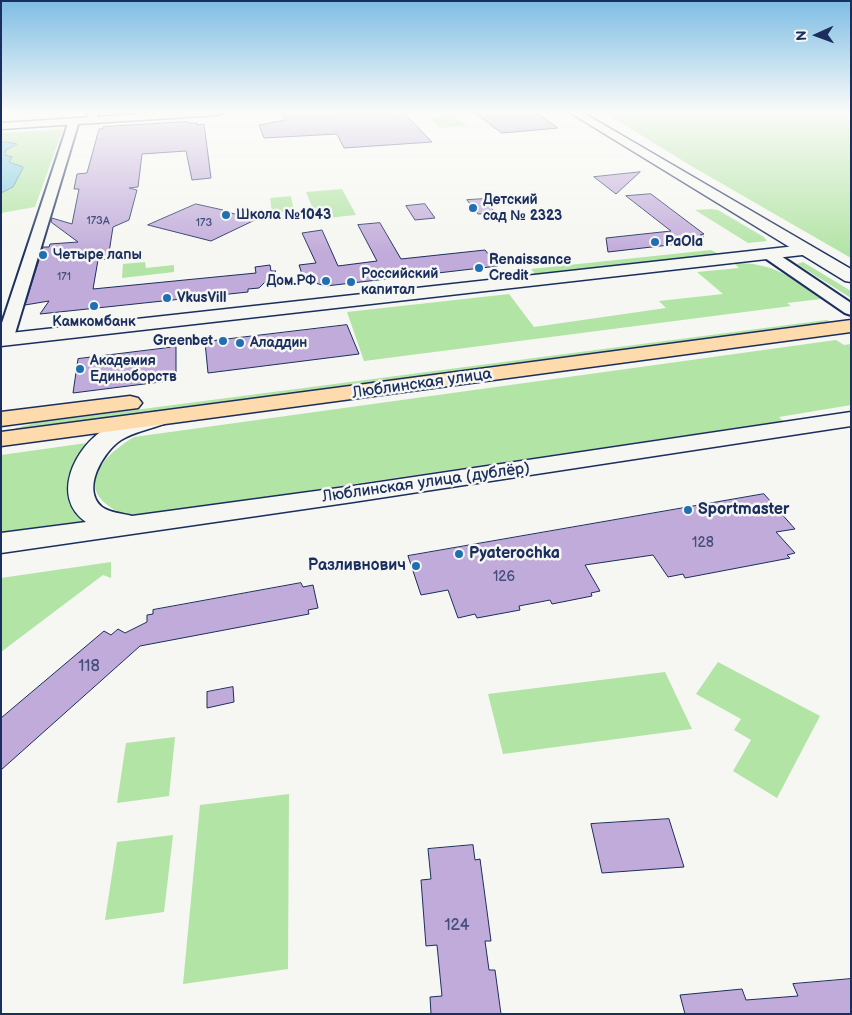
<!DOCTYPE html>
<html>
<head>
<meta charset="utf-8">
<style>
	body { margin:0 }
	#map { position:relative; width:852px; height:1015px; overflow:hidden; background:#f6f6f2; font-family:"Balsamiq Sans",sans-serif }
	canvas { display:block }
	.frame { position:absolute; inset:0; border:2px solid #1b2f5e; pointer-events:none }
	.north { position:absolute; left:792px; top:10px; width:50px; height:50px; -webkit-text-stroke:4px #f6f6f2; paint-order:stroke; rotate:268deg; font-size:14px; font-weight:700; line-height:20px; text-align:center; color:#1b2f5e }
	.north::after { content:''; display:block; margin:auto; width:18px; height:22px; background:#1b2f5e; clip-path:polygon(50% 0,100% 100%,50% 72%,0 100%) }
</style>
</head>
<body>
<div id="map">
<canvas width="852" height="1015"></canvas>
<div class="frame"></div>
<div class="north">N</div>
</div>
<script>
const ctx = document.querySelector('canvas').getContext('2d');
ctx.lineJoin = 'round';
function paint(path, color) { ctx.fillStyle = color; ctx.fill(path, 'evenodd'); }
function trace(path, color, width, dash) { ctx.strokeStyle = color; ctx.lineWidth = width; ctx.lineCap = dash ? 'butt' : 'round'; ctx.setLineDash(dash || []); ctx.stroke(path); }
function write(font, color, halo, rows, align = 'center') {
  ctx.font = font + ' "Balsamiq Sans",sans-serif'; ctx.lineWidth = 5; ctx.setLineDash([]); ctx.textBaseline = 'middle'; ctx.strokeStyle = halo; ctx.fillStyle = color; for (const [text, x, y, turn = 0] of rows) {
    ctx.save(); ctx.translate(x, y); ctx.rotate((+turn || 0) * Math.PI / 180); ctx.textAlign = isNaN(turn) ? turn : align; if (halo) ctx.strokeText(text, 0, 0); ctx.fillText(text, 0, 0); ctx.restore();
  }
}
const green = new Path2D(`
	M603,112H832L851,119V258L693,167Z
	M452,114L467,126L440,128L431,120L439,115Z
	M63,129L35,207L1,213V133Z
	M342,189L356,215L317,219L306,192Z
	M291,196L294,211L272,213L270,198Z
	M711,209L718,210L764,237L767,241L748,243L695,210Z
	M711,250L719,254L535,274L531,269Z
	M145,262L146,268L174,265V272L122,278L123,264Z
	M803,262L851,291V298L797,264Z
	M734,263C775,263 789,276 821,299L787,303L791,306L364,361L347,312L509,294L534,327L666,308L659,301L723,294L697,272L739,268Z
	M826,320L833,322L16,430V428L35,423Z
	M836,340L844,345L851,344V405L779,417L783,421L130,517C73,495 93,462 134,437Z
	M94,442L73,507L83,521L1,532V455Z
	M111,562V578L103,575L1,652V578Z
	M718,662L820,716L777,798L733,771L751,740L734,730L741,719L696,694Z
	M665,672L692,729L503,754L488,694Z
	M175,737L169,796L117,803L126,743Z
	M289,794L288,969L183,984L200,805Z
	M173,835L164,912L105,920L117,842Z`);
const water = new Path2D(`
	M7,142L17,144L6,150L5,155L12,157L9,162L23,167V168L13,187L1,193V143Z`);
const building = new Path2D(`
	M280,112H338L339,113L403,112L432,142L344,148L337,134L264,138L259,125L286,120Z
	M474,112H535L558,128L502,133Z
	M188,122V123H197V125L204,124L211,178L192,180L186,151L142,154L138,187L129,188L137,190L129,220L113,227L108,259L98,260L93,289L256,273L255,267L270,265L271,271H276L259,288L248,289V292L40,314L49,301L25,305L43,247H49L50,244L78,242L51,222L52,218L72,224L79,189H74L77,174L87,173L99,129H103V127Z
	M640,172L616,194L594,177Z
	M651,194L704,234L700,235L704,237L700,238L704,241L608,252L606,238L671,231L626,196Z
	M483,199L496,213L478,214L467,200Z
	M196,204L223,210L222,211L257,219L211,241L148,225Z
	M425,204L435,218L415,220L406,206Z
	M380,223L401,259L485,250L498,266L326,286L304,280L299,265L316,263L302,233L322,230L338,266L377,261L358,225Z
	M347,325L359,354L208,373L205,342Z
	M176,347V380L73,393L78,359Z
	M764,494L795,529L776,532L795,553L787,555L790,558L685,578L683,574L668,577L653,555L585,565L600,591L591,593L592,596L552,604L550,600L519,606L520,610L477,618L475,614L458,618L448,590L421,595L408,556Z
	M301,583L303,587L313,585L318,608L308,610L309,614L140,646L1,770V718L104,631L111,635L118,629L125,633L147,622V615L153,614V610Z
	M233,687L234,702L207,708V692Z
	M669,819L684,867L602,873L591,824Z
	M473,845L475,860L480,859L491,941H485L489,970H495L501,1014H431L430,997L442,996L437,945L426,946L421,880L431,879L428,849Z
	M851,979V1014H685L680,995L742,989L746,1000L798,996L793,984Z`);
const minor = new Path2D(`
	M89,112H99L94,122H88L86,120Z
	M74,118L79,121L13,340L11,344H1V326L69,121Z
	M770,251L775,252L851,303V315L845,313L765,258L763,255Z`);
const tertiary = new Path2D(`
	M172,112H225L219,115L1,129V123Z
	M805,245L811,246L813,250L811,254L1,346V334Z
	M156,412L164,414L168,419L164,424C150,429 134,432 121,440C103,452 81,489 102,507C110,513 122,513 132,516L353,486L851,412V426L353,502L1,553V533L86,522C50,497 75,447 105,429C120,420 139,416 156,412Z`);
const secondary = new Path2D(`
	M569,112H582L851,269V282L845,281Z`);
const primary = new Path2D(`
	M851,320V332L1,446V432Z
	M130,396L138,398L142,403L138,408L1,426V412Z`);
const markers = [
	[473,208,5,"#1f6fb2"],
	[226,215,5,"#1f6fb2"],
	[655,242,5,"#1f6fb2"],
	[43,255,5,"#1f6fb2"],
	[479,268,5,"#1f6fb2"],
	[326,281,5,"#1f6fb2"],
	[351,282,5,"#1f6fb2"],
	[167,298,5,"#1f6fb2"],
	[94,306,5,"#1f6fb2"],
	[223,341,5,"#1f6fb2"],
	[240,343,5,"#1f6fb2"],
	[80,369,5,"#1f6fb2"],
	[688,510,5,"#1f6fb2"],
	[459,554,5,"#1f6fb2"],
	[416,566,5,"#1f6fb2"]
];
const farNumbernames = [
	["173А",98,221],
	["173",204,223],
	["171",64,277]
];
const farPoinames = [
	["Детский",483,200],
	["сад № 2323",483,216],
	["Школа №1043",236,215],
	["PaOla",665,242],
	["Четыре лапы",53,255],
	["Renaissance",489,260],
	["Credit",489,276],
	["Российский",361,274],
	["капитал",361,290],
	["Дом.РФ",316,281,"right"],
	["VkusVill",177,298],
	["Камкомбанк",94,322,"center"],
	["Greenbet",213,341,"right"],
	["Аладдин",250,343],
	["Академия",90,361],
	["Единоборств",90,377]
];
const numberNames = [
	["128",703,543],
	["126",504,577]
];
const streetNames = [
	["Люблинская улица",422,384,-8],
	["Люблинская улица (дублёр)",426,483,-8]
];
const poiNames = [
	["Sportmaster",698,510],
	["Pyaterochka",469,554],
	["Разливнович",406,566,"right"]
];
const nearNumbernames = [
	["118",89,667],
	["124",457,926]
];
paint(green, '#b2e4a5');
paint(water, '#7fcadf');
trace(water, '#578cab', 1);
paint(building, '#c1abda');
trace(building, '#1b2f5e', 1);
trace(minor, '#1b2f5e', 4);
trace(tertiary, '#1b2f5e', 3);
trace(secondary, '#1b2f5e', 3);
trace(primary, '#1b2f5e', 3);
paint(minor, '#f6f6f2');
paint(tertiary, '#f6f6f2');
paint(secondary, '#f6f6f2');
paint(primary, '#fedbac');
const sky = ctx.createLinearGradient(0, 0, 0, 254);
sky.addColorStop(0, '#7ebde4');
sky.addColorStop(0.44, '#fbfbf9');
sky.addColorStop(1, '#fbfbf900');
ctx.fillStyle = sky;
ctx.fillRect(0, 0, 852, 254);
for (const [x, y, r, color] of markers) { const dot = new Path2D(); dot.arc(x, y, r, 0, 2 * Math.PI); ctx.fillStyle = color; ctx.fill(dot); trace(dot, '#f6f6f2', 2); }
write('11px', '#444e7d', null, farNumbernames);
write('bold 14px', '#1b2f5e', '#f6f6f2', farPoinames, 'left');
write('14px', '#444e7d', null, numberNames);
write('16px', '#1b2f5e', '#f6f6f2', streetNames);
write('bold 16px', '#1b2f5e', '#f6f6f2', poiNames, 'left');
write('16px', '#444e7d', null, nearNumbernames);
</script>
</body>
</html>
